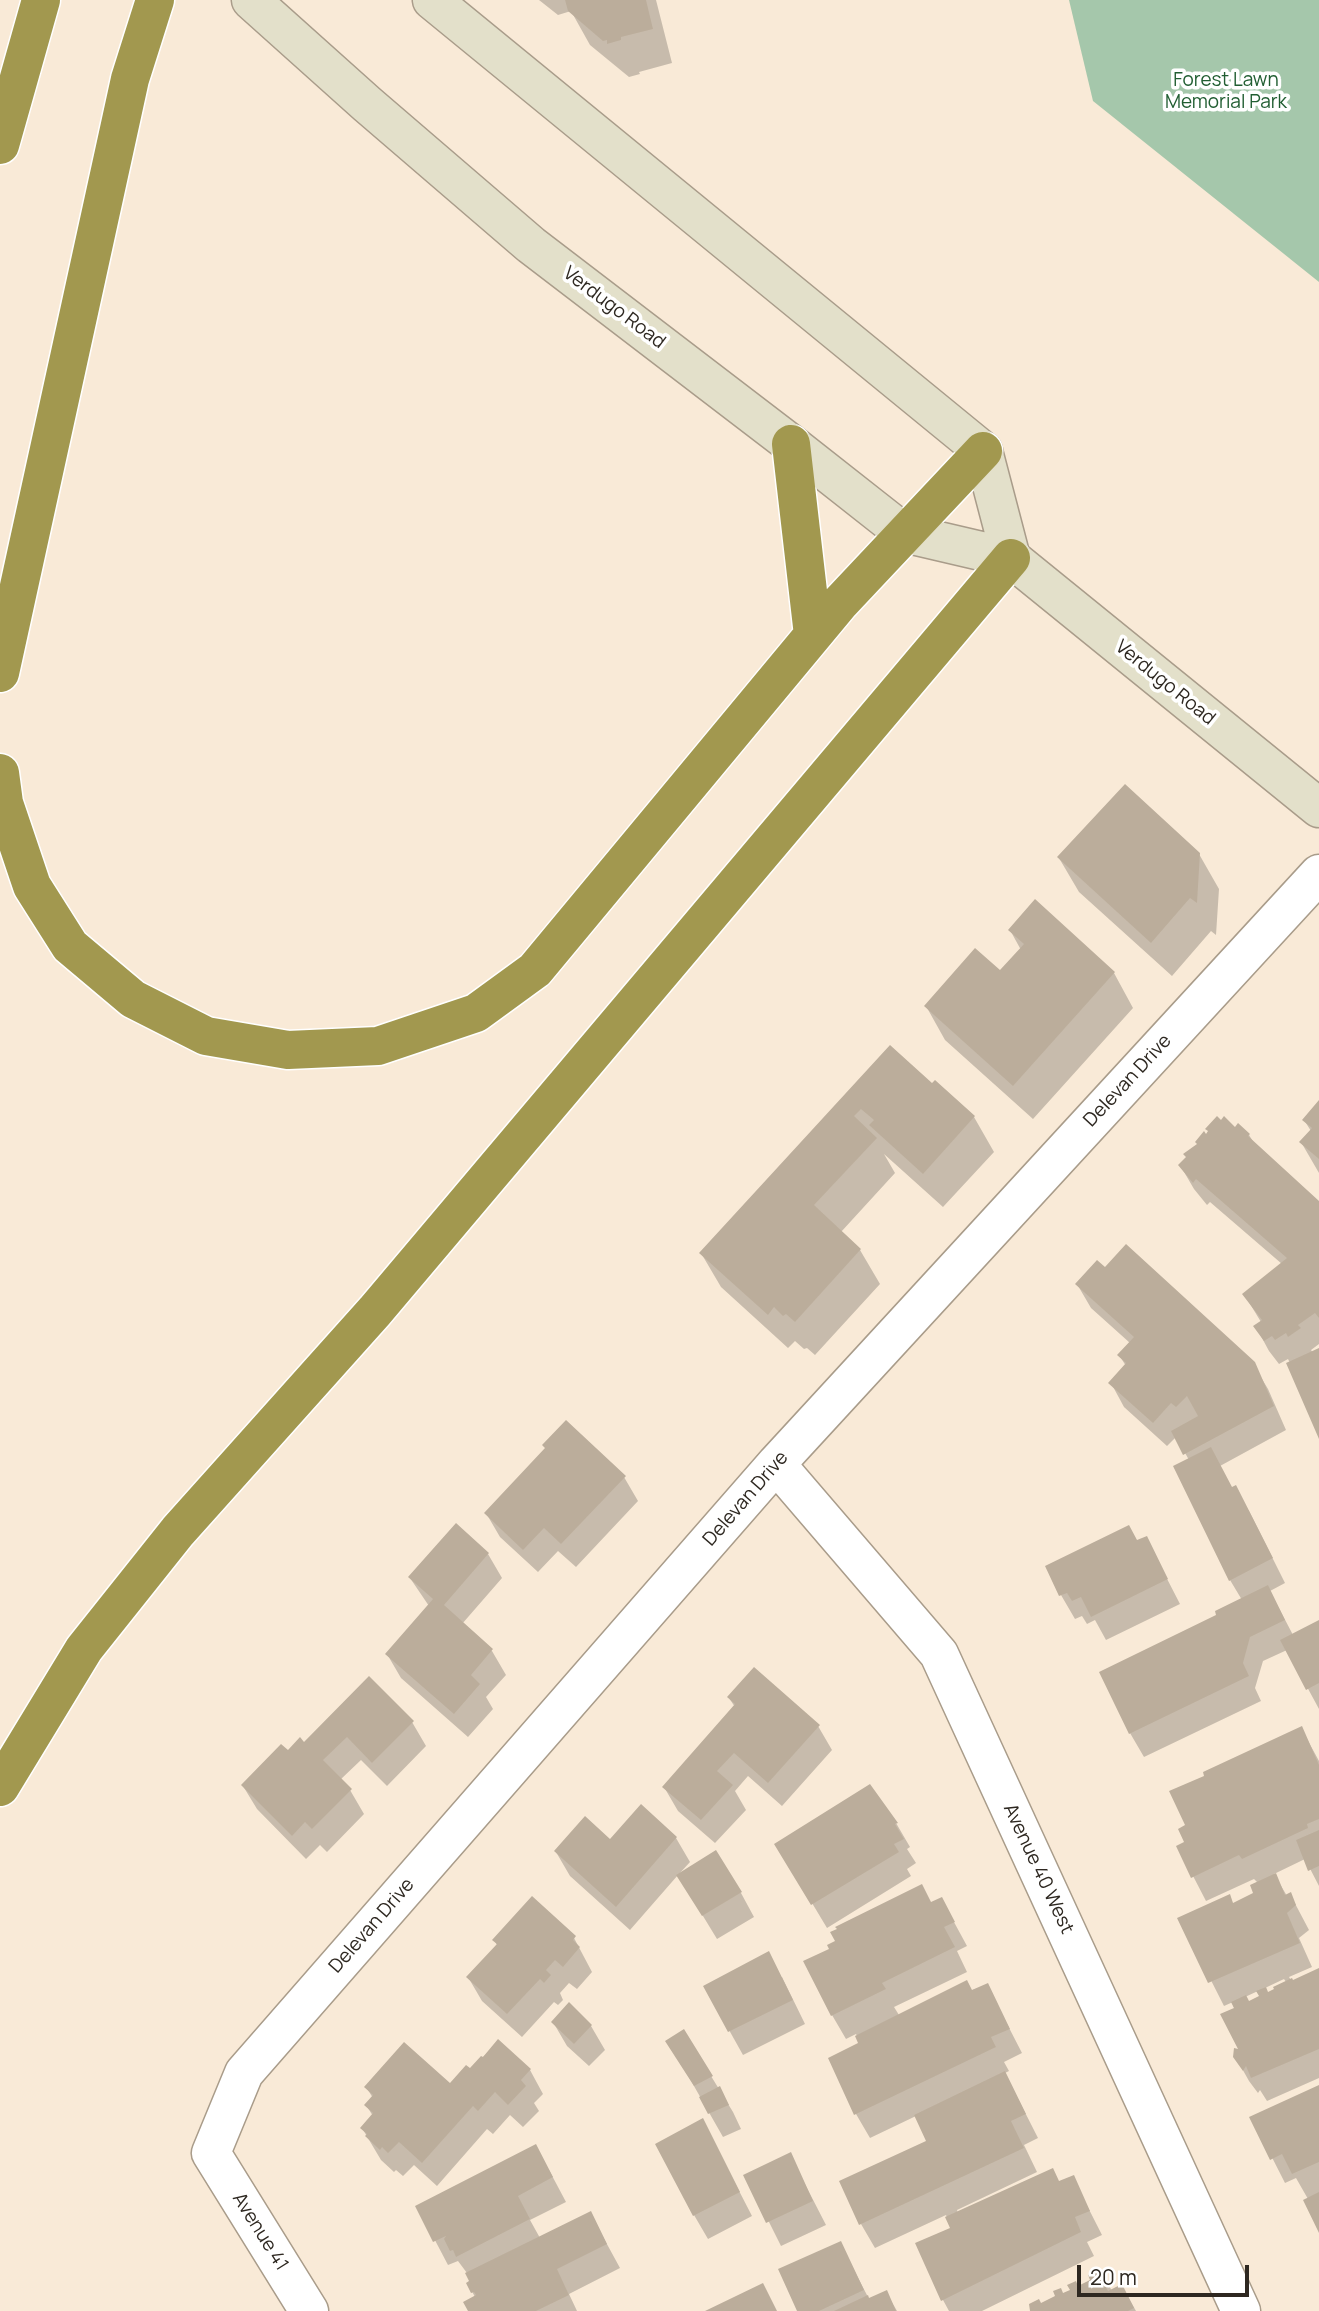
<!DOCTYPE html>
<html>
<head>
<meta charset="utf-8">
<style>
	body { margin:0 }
	#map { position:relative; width:1319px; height:2311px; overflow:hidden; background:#f9ead7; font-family:Manrope,sans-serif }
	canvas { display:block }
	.scale { position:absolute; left:1077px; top:2265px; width:172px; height:32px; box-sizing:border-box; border:4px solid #2e2821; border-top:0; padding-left:9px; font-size:21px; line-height:24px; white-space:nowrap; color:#2e2821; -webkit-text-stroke:5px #fff; paint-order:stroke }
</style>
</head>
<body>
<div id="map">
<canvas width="1319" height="2311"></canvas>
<div class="scale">20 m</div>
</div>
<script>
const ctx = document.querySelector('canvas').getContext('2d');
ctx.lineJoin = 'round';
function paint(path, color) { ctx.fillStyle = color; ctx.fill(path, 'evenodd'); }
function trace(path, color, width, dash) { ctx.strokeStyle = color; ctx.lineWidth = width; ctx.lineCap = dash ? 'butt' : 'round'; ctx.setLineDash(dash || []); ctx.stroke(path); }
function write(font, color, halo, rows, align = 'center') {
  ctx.font = font + ' Manrope,sans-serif'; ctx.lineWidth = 7; ctx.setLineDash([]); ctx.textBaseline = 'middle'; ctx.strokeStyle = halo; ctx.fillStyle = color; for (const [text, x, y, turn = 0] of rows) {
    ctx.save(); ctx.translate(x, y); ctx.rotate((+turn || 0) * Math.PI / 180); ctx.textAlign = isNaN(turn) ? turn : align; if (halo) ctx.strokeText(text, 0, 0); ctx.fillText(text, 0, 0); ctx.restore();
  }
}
const green = new Path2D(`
	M1069,0H1319V282L1093,101Z`);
const shadow = new Path2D(`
	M539,0H656L672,63L639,72L640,74L629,77L590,45L571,11L558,15Z
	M1199,854L1219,889L1216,935L1211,931L1172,976L1079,892L1059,858Z
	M1010,930L1114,973L1133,1008L1033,1119L945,1040L926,1006L1000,973L1021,950Z
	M890,1047L932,1085L935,1082L974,1117L994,1152L943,1207L884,1154L895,1173L841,1232L860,1250L880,1284L815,1355L807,1348L804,1349L795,1341L788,1348L721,1287L701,1253Z
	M1319,1103V1173L1301,1142L1311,1131L1304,1120Z
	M1235,1129L1249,1135L1254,1143L1319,1203V1344L1311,1350L1313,1353L1319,1350V1435L1290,1363L1288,1359L1279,1364L1269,1351L1256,1327L1261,1322L1244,1294L1282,1264L1210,1202L1207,1205L1194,1189L1180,1165L1206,1136Z
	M1077,1284L1253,1364L1268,1389L1286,1430L1220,1466L1232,1489L1249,1511L1285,1583L1270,1591L1293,1635L1319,1622V1709L1287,1650L1263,1661L1255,1688L1261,1701L1144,1757L1130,1733L1242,1600L1230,1580L1189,1460L1176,1437L1167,1446L1124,1407L1111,1383L1126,1366L1119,1355L1130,1343L1091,1308Z
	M624,1477L638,1501L576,1567L558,1551L538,1572L500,1537L486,1513Z
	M1146,1538L1180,1604L1106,1640L1095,1620L1087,1624L1082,1616L1075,1619L1061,1595Z
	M488,1554L502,1578L462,1624L492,1651L506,1675L486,1697L493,1709L468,1737L401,1678L387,1654L429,1606L410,1578Z
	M729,1698L818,1726L832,1750L782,1806L748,1776L735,1791L746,1810L715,1843L678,1811L664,1787L735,1707Z
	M412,1722L426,1746L387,1786L361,1760L340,1780L350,1790L364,1814L327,1852L320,1845L306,1859L257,1809L243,1786L288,1752L304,1744Z
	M1301,1728L1319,1761V1886L1305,1859L1274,1874L1287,1896L1290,1894L1309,1930L1299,1938L1312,1967L1289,1977L1292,1982L1319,1971V2078L1267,2101L1260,2090L1258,2093L1249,2081L1235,2056L1241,2051L1233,2002L1224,2006L1180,1919L1233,1904L1256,1894L1258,1883L1254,1879L1206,1901L1178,1847L1186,1842ZM1284,1979L1286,1982L1268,1994L1265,1988ZM1258,1991L1261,1997L1249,2003L1245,1997Z
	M641,1807L676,1838L690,1862L679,1874L741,1893L754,1917L717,1939L678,1875L630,1930L570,1876L556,1852L610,1842Z
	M896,1823L910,1847L907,1849L916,1863L907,1869L911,1876L827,1928L791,1868Z
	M942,1900L967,1946L957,1951L967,1972L894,2007L899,2015L987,1985L1022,2053L1004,2062L1009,2071L1005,2073L1038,2138L1024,2145L1037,2172L957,2210L958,2213L1073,2178L1102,2235L1087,2242L1094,2256L982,2311H949L943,2300L952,2229L946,2215L875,2248L861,2224L928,2142L916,2116L870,2138L856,2114L861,2044L856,2034L846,2039L832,2015L932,1904Z
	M574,1938L592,1972L577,1989L569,1983L560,1993L563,2000L558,2005L554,2002L522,2037L482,2001L468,1977L497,1945L494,1940Z
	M782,1977L805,2024L743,2055L705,1987Z
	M553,2022L591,2026L605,2050L589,2066L567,2046Z
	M498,2042L530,2070L543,2094L534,2103L539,2111L523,2127L510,2115L493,2134L487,2129L437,2186L414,2165L403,2176L396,2170L394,2172L381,2160L362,2128L373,2116L366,2105L373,2098L366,2087L450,2085L470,2070Z
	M682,2065L711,2076L733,2112L741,2129L723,2137Z
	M1319,2087V2229L1308,2199L1296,2178L1285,2183L1252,2118Z
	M703,2121L752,2216L708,2239L694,2215Z
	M790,2155L826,2225L781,2246L746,2176Z
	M549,2170L566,2202L530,2220L540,2238L590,2213L620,2268L569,2294L577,2311H470L475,2297L468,2284L471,2282L467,2273L458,2261L448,2265L417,2206Z
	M840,2243L869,2299L886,2292L897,2311H799Z
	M1103,2275L1112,2291L1122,2286L1136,2311H1032L1041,2305Z`);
const building = new Path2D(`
	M565,0H646L653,29L621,37V40L607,44V40L603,41L568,11Z
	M1125,784L1200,853L1197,903L1190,898L1151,943L1057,857Z
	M1035,899L1115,972L1013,1086L924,1006L975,948L1000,970L1024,944L1008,930Z
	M890,1045L932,1083L935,1080L975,1116L923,1174L869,1125L874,1120L861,1109L854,1116L877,1138L814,1205L861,1249L795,1322L786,1314L783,1316L774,1307L768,1315L699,1253Z
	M1319,1100V1159L1299,1142L1312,1128L1302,1120Z
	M1217,1116L1221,1120L1224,1116L1235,1127L1238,1123L1250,1134L1248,1136L1319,1201V1318L1315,1313L1298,1325L1301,1328L1288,1337L1286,1333L1275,1340L1272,1336L1264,1341L1253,1326L1262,1320L1242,1294L1287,1258L1196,1179L1193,1183L1178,1165L1186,1157L1183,1154L1197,1144L1195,1142L1204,1131L1206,1134L1208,1131L1205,1129Z
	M1126,1244L1255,1362L1274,1406L1183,1455L1171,1431L1198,1416L1187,1396L1176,1407L1171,1403L1153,1423L1108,1383L1126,1363L1117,1355L1134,1337L1075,1284L1097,1260L1105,1267Z
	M1319,1348V1439L1286,1363Z
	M566,1420L626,1476L561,1544L544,1528L523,1550L484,1513L545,1448L542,1445Z
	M1211,1447L1232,1487L1236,1485L1273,1558L1229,1581L1173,1466Z
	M456,1523L489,1553L444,1605L493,1649L471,1675L480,1684L454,1714L385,1654L433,1599L408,1577Z
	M1129,1525L1137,1540L1147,1536L1168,1579L1091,1617L1081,1597L1072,1601L1067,1593L1059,1596L1045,1566Z
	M1268,1585L1285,1620L1250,1637L1243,1663L1249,1676L1129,1734L1099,1672L1216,1615L1215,1611Z
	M1319,1620V1683L1306,1690L1280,1640Z
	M754,1667L820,1725L768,1783L734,1753L717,1771L733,1785L701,1820L662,1787L735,1704L727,1697Z
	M369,1676L414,1721L372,1763L347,1737L323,1760L352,1789L312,1829L305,1822L292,1836L241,1785L281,1744L288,1750L300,1737L304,1742Z
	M1302,1726L1319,1765V1819L1307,1824L1308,1828L1242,1859L1239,1855L1191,1878L1176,1846L1184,1842L1178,1829L1185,1825L1169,1791L1204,1776L1203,1772Z
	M870,1784L898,1823L895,1824L904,1839L894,1844L899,1852L811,1905L774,1844Z
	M641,1804L677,1837L616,1907L554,1851L585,1816L610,1839Z
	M1319,1830V1866L1308,1871L1296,1840Z
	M716,1850L742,1892L702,1916L676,1875Z
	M1276,1873L1285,1895L1291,1892L1296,1905L1287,1913L1300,1943L1208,1983L1177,1918L1230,1894L1233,1903L1253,1893L1250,1885Z
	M922,1884L931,1902L942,1897L955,1922L944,1927L955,1947L882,1983L886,1989L831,2016L803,1961L829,1949L827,1945L835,1941L830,1932L837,1929L835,1927Z
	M532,1896L576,1936L573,1940L580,1947L563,1967L555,1960L546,1970L551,1975L544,1983L540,1979L507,2014L466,1977L497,1944L492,1940Z
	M769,1951L793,2000L728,2032L703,1986Z
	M1319,1968V2049L1251,2078L1246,2066L1243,2071L1233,2057L1234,2048L1238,2049L1220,2014L1234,2008L1231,2002L1246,1995L1249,2001L1259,1996L1256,1991L1266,1987L1268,1992L1274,1989L1273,1987L1292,1978L1293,1980Z
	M967,1980L972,1990L988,1983L1010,2029L991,2037L996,2047L854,2115L828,2058L858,2043L855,2036Z
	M569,2002L592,2025L574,2044L551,2022Z
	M684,2029L713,2076L694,2086L665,2041Z
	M498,2039L531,2069L521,2080L526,2086L508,2105L495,2092L478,2111L473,2106L422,2163L399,2142L388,2153L382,2147L380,2150L365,2136L367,2134L360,2128L373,2113L364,2105L373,2095L364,2087L404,2042L450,2083L466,2065L470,2068L481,2056L483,2057Z
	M1005,2071L1026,2114L1011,2121L1024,2148L859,2225L839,2181L926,2141L914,2115Z
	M1319,2085V2162L1292,2174L1282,2154L1270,2160L1249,2117Z
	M720,2086L729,2105L708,2114L699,2097Z
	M703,2118L740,2192L693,2216L655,2144Z
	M536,2144L553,2177L518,2196L530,2219L456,2257L453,2250L450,2251L444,2239L446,2236L433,2242L415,2206Z
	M791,2152L813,2201L766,2223L743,2175Z
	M1053,2168L1059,2181L1074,2175L1090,2211L1075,2217L1081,2232L941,2301L915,2243L950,2228L945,2217Z
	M1319,2192V2233L1303,2200Z
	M591,2211L607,2244L557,2269L569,2295L536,2311H468L463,2302L476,2295L474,2292L471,2293L466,2283L469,2281L465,2273Z
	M841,2241L864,2290L819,2311H797L778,2269Z
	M1098,2272L1104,2274L1109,2284L1105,2285L1108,2291L1122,2284L1134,2308L1128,2311H1030L1029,2304L1039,2299L1041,2303L1055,2296L1053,2291L1061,2288L1063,2293L1070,2290L1067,2285L1076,2281L1078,2286L1090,2280L1088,2275Z
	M763,2283L777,2311H705Z
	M887,2290L896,2311H834L868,2295L869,2298Z`);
const street = new Path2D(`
	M776,1464L939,1654L1241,2311
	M309,2311L211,2153L244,2073L776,1464L1319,874`);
const secondary = new Path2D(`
	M251,0L367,104L531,245L791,444L904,533L1011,558L1319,808
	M432,0L983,451L1011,558`);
const highway = new Path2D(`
	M0,145L41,0
	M791,444L813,635
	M0,673L130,79L155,0
	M0,773L4,803L32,886L70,946L133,999L206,1036L288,1050L378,1046L476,1013L535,970L839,604L983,451
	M0,1787L84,1649L178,1531L375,1311L1011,558`);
const parkNames = [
	["Forest Lawn",1226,81],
	["Memorial Park",1226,103]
];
const streetNames = [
	["Verdugo Road",614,308,37],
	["Verdugo Road",1165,683,39],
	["Delevan Drive",1128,1081,-47],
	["Delevan Drive",746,1499,-49],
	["Avenue 40 West",1038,1869,65],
	["Delevan Drive",372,1926,-49],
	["Avenue 41",260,2232,58]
];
paint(green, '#a5c7ab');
paint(shadow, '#0003');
paint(building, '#bbad9b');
trace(street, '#a99c8a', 41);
trace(secondary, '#a99c8a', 41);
trace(highway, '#fff', 41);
trace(street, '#fff', 38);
trace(secondary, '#e3e0ca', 38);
trace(highway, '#a2984f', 38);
write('19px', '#215e32', '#fff', parkNames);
write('19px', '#2e2821', '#fff', streetNames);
</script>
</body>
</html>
